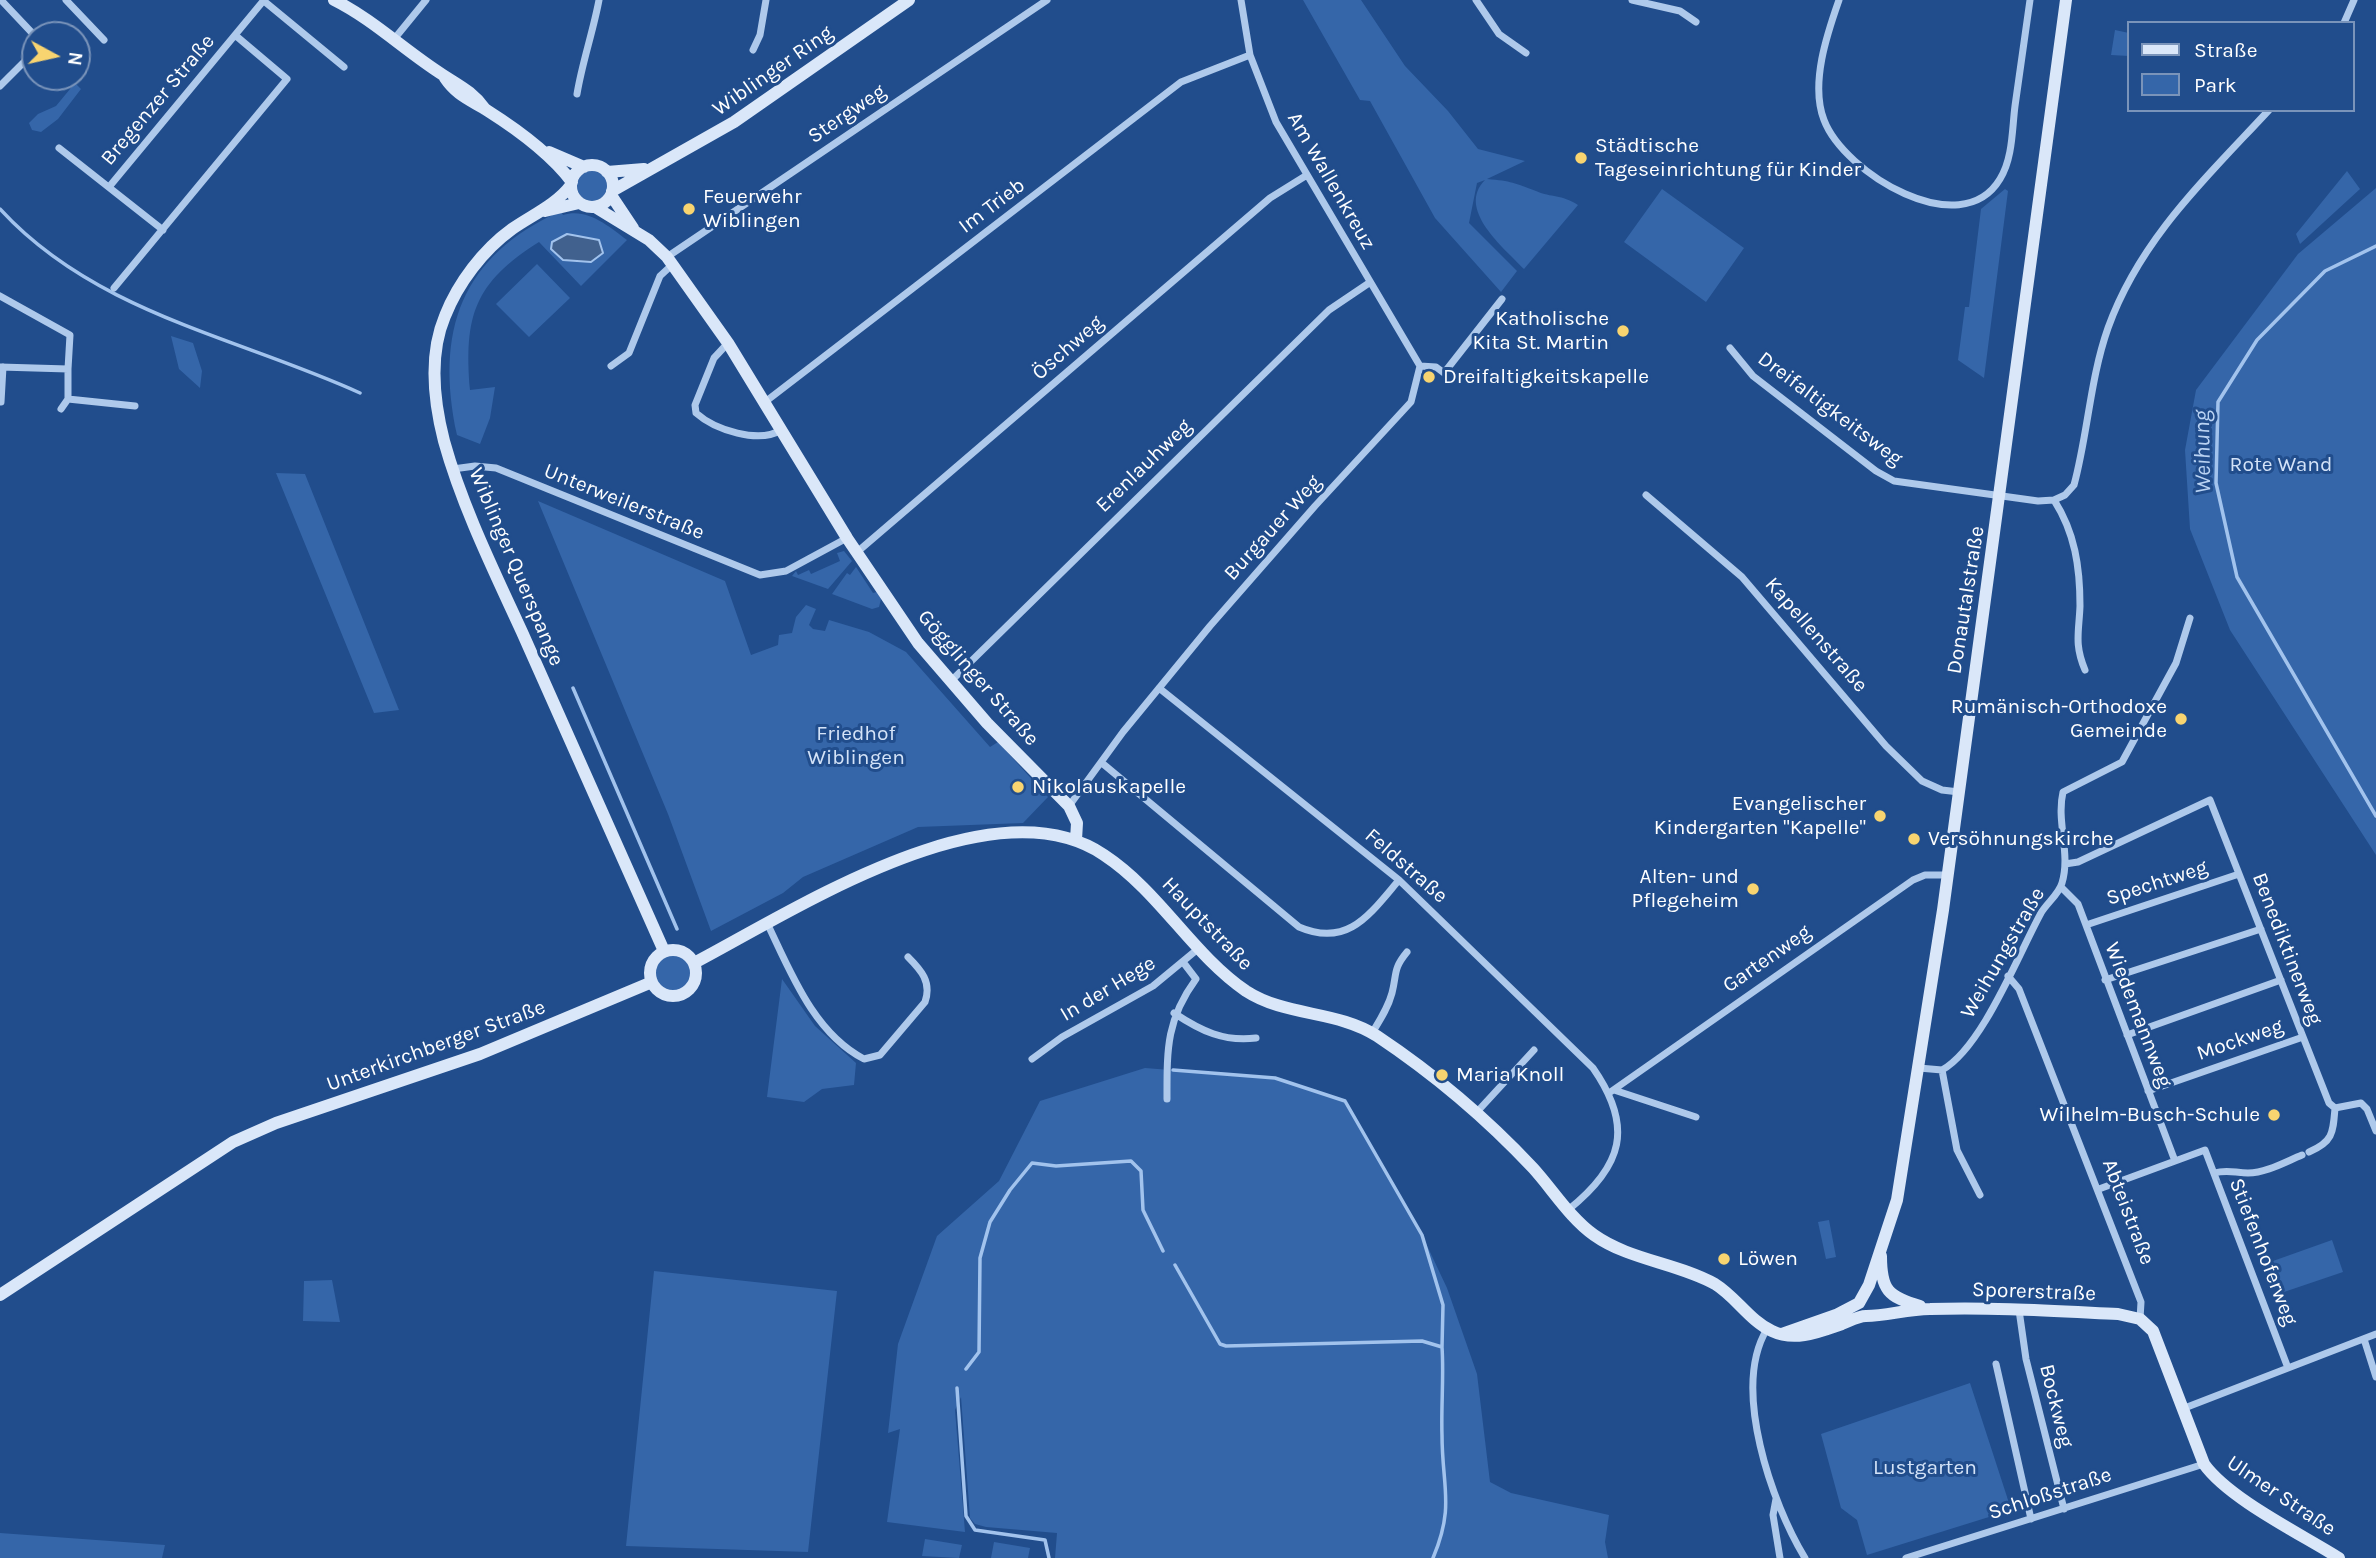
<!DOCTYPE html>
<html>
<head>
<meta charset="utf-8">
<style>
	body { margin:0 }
	#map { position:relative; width:2376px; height:1558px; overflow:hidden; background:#214d8c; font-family:Karla,sans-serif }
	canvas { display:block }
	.legend { position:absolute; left:2127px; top:21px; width:228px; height:91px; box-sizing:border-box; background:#214d8c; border:2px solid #7a94ba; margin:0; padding:9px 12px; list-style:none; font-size:21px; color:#fff }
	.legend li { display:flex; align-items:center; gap:14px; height:35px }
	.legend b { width:35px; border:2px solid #7a94ba }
	.north { position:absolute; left:21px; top:21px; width:70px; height:70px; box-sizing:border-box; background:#214d8c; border:2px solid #7a94ba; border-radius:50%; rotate:98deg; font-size:19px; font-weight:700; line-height:28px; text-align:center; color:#fff }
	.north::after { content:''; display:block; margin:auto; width:24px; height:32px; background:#f8d470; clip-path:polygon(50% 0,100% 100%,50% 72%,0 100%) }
</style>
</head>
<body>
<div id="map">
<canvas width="2376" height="1558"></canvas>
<ul class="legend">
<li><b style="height:9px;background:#dae7f9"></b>Straße</li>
<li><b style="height:19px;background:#3566a9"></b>Park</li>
</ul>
<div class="north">N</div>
</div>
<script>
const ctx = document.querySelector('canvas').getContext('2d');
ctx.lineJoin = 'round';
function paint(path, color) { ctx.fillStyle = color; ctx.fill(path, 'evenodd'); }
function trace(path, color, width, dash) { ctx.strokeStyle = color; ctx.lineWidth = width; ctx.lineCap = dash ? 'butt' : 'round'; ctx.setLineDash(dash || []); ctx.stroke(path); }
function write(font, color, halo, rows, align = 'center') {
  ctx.font = font + ' Karla,sans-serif'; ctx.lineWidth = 6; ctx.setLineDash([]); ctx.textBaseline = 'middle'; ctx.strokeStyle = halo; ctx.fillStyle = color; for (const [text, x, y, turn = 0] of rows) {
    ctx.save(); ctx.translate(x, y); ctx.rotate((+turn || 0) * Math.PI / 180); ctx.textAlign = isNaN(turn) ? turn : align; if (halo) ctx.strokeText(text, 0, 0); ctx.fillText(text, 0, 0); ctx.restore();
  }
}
const green = new Path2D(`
	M1303,0H1361L1405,66L1448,111L1478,149L1525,161L1487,179C1512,181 1514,183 1536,191C1552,198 1561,194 1578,205L1524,269C1503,247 1456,209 1485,180L1477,183L1469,223L1517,271L1501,292L1435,218L1370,101L1360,100Z
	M2115,30L2129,33V56L2111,55Z
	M75,83L81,89L58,119L41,132L32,130L29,123L38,114L56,106Z
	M577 186a15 15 0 1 1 30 0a15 15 0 1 1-30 0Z
	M2347,171L2360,189L2300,244L2296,234Z
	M2376,188V855L2230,630L2190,529L2185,450L2196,390L2298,254Z
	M1662,189L1744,248L1706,302L1624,242Z
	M2005,189L2008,191L1984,378L1958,360L1965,307H1969L1981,209Z
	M561,211L563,215C587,207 610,227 627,240L581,286L539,242C474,283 464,316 470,390L495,387L490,418L480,444L457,435C435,332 460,256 561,211Z
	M537,264L570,298L529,337L496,304Z
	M171,336L193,343L202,371L200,388L179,369Z
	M276,473L305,474L399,710L374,713Z
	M538,501L725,581L751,655L778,645L779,635L792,633L796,617L806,605L816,609L809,625L813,629L825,631L829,620L869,632L906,652L990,747L998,742L1048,797L1023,823L918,827L803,877L783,893L711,931L668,814Z
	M844,551L852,561L828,589L792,576L796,571L798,575L809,570L811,574L840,561L837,553Z
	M856,567L873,593L877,592L881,599L879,607L872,609L832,594L847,573L850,575Z
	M650 973a23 23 0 1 1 46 0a23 23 0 1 1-46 0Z
	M782,979L815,1026L856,1063L854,1085L822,1089L804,1102L767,1097Z
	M1145,1068L1272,1078L1345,1101L1422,1235L1447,1288L1477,1374L1490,1482L1511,1493L1609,1515L1605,1542L1608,1558H1055L1057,1533L986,1527L975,1524L970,1518L961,1397L955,1410L965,1532L887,1522L900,1429L888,1433L898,1344L937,1236L999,1181L1040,1101Z
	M1829,1220L1836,1257L1826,1259L1818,1222Z
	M2332,1240L2343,1272L2284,1292L2273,1261Z
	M654,1271L837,1291L808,1552L626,1546Z
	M332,1280L340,1322L303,1321L304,1281Z
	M1970,1383L2009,1503L2005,1512L1867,1555L1857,1520L1841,1508L1821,1434Z
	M0,1533L165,1545L162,1558H0Z
	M925,1539L962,1545L959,1558L922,1556Z
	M994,1542L1030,1548L1028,1558H991Z`);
const water = new Path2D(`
	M567,234L599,240L603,253L591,262L563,260L551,249L552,242Z`);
const stream = new Path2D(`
	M0,209C95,313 237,337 360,393
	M2376,246L2325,271L2257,340L2218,402L2216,483L2237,577L2376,816
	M573,688L677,929
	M1173,1070L1275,1078L1345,1101L1422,1235L1443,1305L1442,1347
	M1175,1265L1220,1344L1226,1346L1422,1341L1442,1347C1444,1376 1441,1406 1442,1435C1442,1487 1455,1506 1433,1558
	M966,1369L979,1352L980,1258L990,1222L1010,1190L1032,1163L1056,1166L1131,1161L1141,1171L1143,1210L1163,1251
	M957,1388L966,1516L975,1530L1045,1540L1049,1558`);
const street = new Path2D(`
	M1,0L35,36
	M66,0L104,40
	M1241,0L1250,55L1276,122L1420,366
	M1476,0L1499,34L1526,53
	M1632,0L1680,11L1696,22
	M1839,0C1827,34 1810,84 1824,120C1844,173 1961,244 2000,179C2013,158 2012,129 2015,106C2020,71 2025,35 2030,0
	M264,1L344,67
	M2344,23L2354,0
	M395,38L426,0
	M753,50L760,35L766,0
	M0,86L35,51
	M577,94C582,63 593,32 599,0
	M59,148L163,230
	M109,187L264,0
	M667,257L1047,0
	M114,288L287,79L235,35
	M0,296L70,335L68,369L0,367
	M728,343L714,358L695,405L696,413C715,430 759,444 781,430
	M1730,348L1753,376L1876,471L1894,481L2038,501L2054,500L2065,495L2074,485C2088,433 2090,379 2108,328C2140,239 2206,178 2269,110
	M611,366L629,353L660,276L673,264
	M68,369V399L135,406
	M1,402L3,367
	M765,402L1181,82L1250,55
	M61,409L68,399
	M453,469L475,466L496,468L760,575L786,571L847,538
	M1646,495L1742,577L1886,746L1922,781L1942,790L1959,792
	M2054,500C2075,533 2080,567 2080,606C2079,632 2074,644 2085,670
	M856,553L1270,198L1307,175
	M950,682L1329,310L1369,283
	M1159,688L1399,880L1593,1068C1634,1127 1623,1166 1568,1210
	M1102,763L1299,927C1348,948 1370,914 1399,880
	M1069,806L1123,732L1210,626L1315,506L1411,402L1420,366L1436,367L1444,373L1502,299
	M2065,864L2078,862L2210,800L2329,1103L2335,1108
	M2061,887L2078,904L2175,1161
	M768,925C791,973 814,1033 864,1059L880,1055L925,1002C932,982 921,970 908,957
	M2086,925L2239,874
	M2008,976L2019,989L2141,1302L2140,1319
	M2105,980L2261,929
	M1174,1013C1201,1031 1224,1042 1256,1038
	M1372,1033C1380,1020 1388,1008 1392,993C1397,973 1393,969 1407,952
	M2127,1035L2281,980
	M1032,1059L1062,1037L1153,986L1199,948
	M1919,1068L1942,1070C1982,1048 2018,955 2041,913C2047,903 2059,894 2062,883C2071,853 2056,822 2063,792L2122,762L2176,663L2190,618
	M1942,1070L1957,1150L1980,1195
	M1614,1090L1696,1117
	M2148,1091L2303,1037
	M1609,1093L1913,880L1925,875H1948
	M1167,1099C1167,1050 1166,1020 1196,979L1183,962
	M2335,1108L2361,1103L2367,1109L2376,1131
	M1476,1113L1534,1050
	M2309,1152C2333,1142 2333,1133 2335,1108
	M2214,1173C2228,1169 2235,1173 2248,1173C2266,1173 2285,1162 2302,1155
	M2099,1189L2205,1150L2288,1368
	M2019,1310L2026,1359L2064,1509
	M1767,1329C1731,1388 1772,1504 1805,1558
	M2364,1339L2376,1377
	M1996,1364L2031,1519
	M2182,1409L2376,1334
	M1776,1499L1773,1515L1780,1558
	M1906,1558L2204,1464`);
const secondary = new Path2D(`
	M334,0C374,20 405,51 443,75C460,86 473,92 485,109
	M445,78C457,96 471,100 488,111C518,130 550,153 572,182
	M549,152L584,167
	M571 186a21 21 0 1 1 42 0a21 21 0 1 1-42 0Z
	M607,172L644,169
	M571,185C556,205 532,215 512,229C483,250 458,283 445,316C429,354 434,402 444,441C462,506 494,571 522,632C569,739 617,844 664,951
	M612,191L734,122L909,0
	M611,195L633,228
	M595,207L649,240L667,257L728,343L847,538L918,643L987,723L1069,806L1077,823L1076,840
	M545,211L579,203
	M650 973a23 23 0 1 1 46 0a23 23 0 1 1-46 0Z
	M694,963C795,910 993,780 1104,855C1160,892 1192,954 1246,991C1286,1017 1337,1010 1377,1036C1434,1074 1487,1119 1533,1168C1553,1190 1570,1218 1594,1235C1629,1260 1677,1263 1715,1284C1736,1297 1750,1321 1772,1331C1795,1342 1819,1332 1842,1324C1850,1321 1858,1316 1866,1316C1887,1316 1907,1309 1930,1309C1992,1307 2055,1311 2118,1314L2140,1319L2153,1331L2204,1464C2229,1499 2301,1534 2339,1558
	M1881,1256C1881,1290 1888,1297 1920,1306
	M0,1295L233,1142L276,1123L480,1054L652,982
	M1782,1334L1836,1315L1859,1303L1869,1285L1897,1200L1943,910L2066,0`);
const markers = [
	[1581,158,7,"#f8d470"],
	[689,209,7,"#f8d470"],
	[1623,331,7,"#f8d470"],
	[1429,377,7,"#f8d470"],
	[2181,719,7,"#f8d470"],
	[1018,787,7,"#f8d470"],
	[1880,816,7,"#f8d470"],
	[1914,839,7,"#f8d470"],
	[1753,889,7,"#f8d470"],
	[1442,1075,7,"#f8d470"],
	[2274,1115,7,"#f8d470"],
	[1724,1259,7,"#f8d470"]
];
const streetNames = [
	["Wiblinger Ring",773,71,-35],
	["Bregenzer Straße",158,100,-50],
	["Stergweg",847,114,-34],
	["Am Wallenkreuz",1331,181,60],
	["Im Trieb",992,206,-37],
	["Öschweg",1068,348,-41],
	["Dreifaltigkeitsweg",1830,409,37],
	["Erenlauhweg",1144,466,-44],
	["Unterweilerstraße",624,502,22],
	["Burgauer Weg",1273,528,-48],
	["Wiblinger Querspange",516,567,67],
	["Donautalstraße",1966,600,-81],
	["Kapellenstraße",1816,635,49],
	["Gögglinger Straße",978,678,49],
	["Feldstraße",1406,866,41],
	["Spechtweg",2157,883,-18],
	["Hauptstraße",1207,924,46],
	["Benediktinerweg",2287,949,69],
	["Weihungstraße",2003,953,-60],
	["Gartenweg",1767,959,-35],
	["In der Hege",1108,989,-31],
	["Wiedemannweg",2138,1015,69],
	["Mockweg",2240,1040,-19],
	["Unterkirchberger Straße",436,1046,-20],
	["Abteistraße",2128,1212,69],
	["Stiefenhoferweg",2263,1252,69],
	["Sporerstraße",2034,1292,2],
	["Bockweg",2056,1406,76],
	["Schloßstraße",2050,1494,-18],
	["Ulmer Straße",2281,1496,34]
];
const poiNames = [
	["Städtische",1595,146],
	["Tageseinrichtung für Kinder",1595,170],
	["Feuerwehr",703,197],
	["Wiblingen",703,221],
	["Katholische",1609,319,"right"],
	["Kita St. Martin",1609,343,"right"],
	["Dreifaltigkeitskapelle",1443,377],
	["Rumänisch-Orthodoxe",2167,707,"right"],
	["Gemeinde",2167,731,"right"],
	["Nikolauskapelle",1032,787],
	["Evangelischer",1866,804,"right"],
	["Kindergarten \"Kapelle\"",1866,828,"right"],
	["Versöhnungskirche",1928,839],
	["Alten- und",1739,877,"right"],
	["Pflegeheim",1739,901,"right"],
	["Maria Knoll",1456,1075],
	["Wilhelm-Busch-Schule",2260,1115,"right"],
	["Löwen",1738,1259]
];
const parkNames = [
	["Rote Wand",2281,465],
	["Friedhof",856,734],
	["Wiblingen",856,758],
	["Lustgarten",1925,1468]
];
const waterNames = [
	["Weihung",2203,452,-91]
];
paint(green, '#3566a9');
paint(water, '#41618e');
trace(water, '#a2c3ed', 2);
trace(stream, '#a2c3ed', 3.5);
trace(street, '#aec9eb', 7);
trace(secondary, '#dae7f9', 12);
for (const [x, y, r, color] of markers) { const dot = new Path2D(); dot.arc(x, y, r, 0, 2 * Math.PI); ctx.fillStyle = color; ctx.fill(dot); trace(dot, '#214d8c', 2.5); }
write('21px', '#fff', '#214d8c', streetNames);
write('21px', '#fff', '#214d8c', poiNames, 'left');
write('21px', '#d4e3f8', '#214d8c', parkNames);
write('italic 23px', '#bad3f3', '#214d8c', waterNames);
</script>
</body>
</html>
